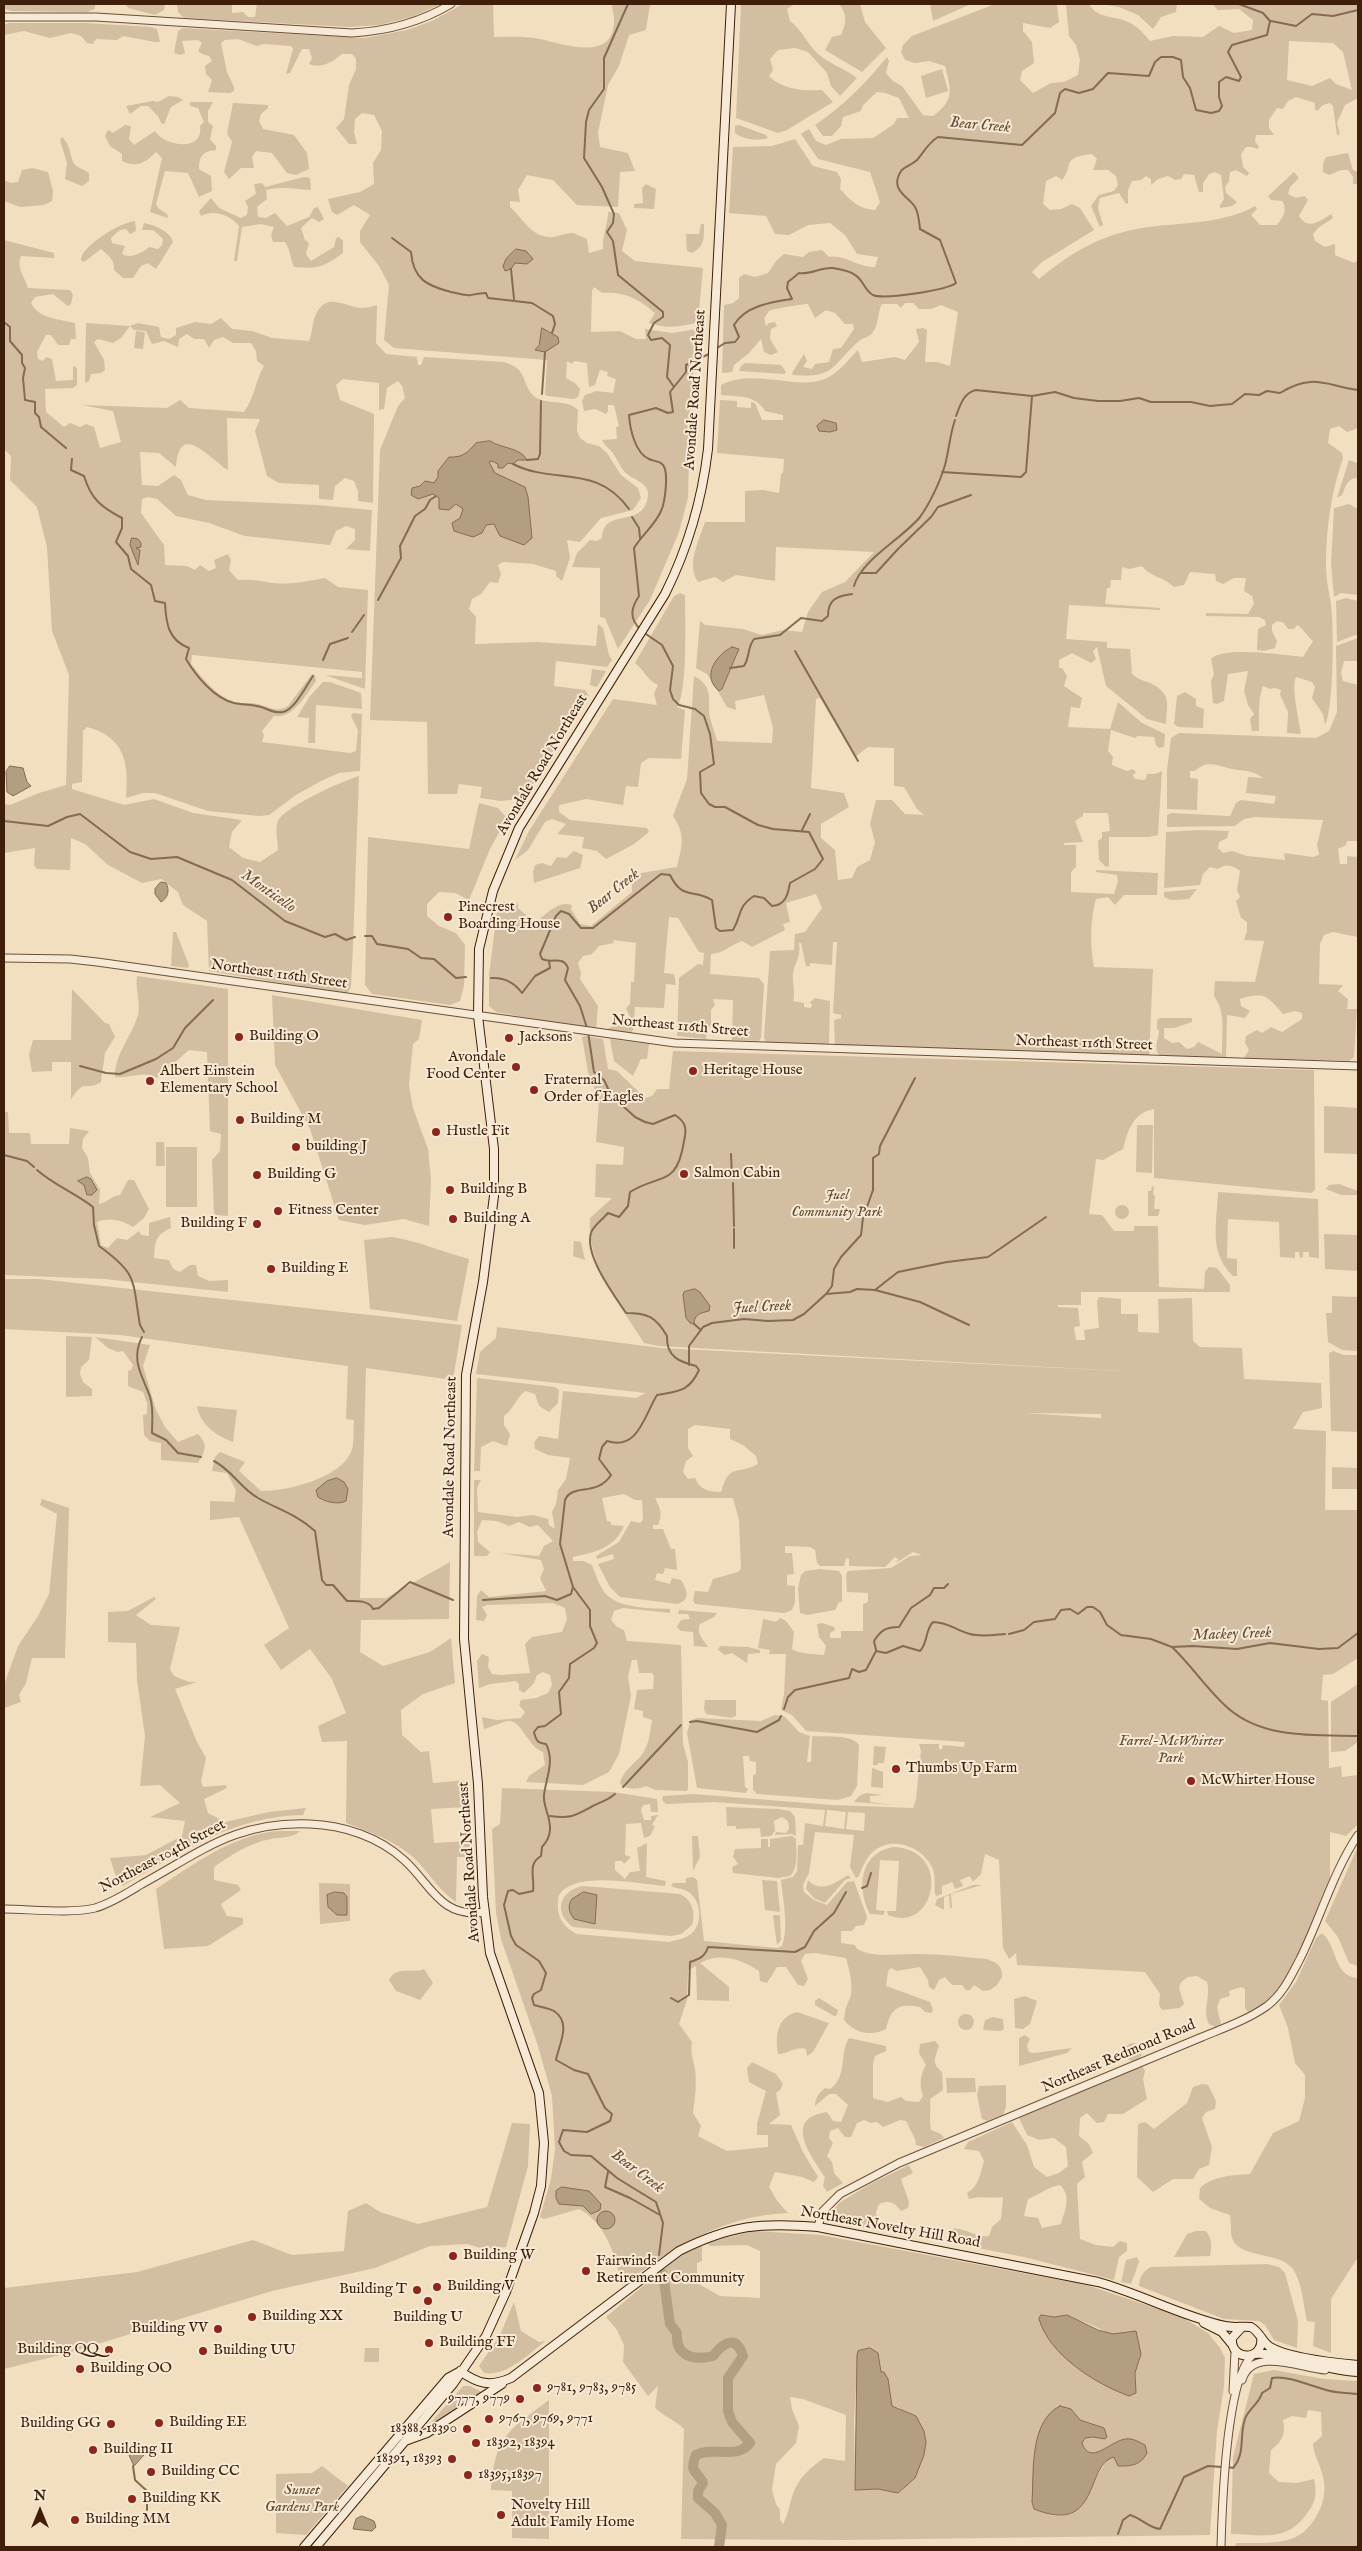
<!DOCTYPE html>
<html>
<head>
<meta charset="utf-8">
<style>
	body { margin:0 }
	#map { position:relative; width:1362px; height:2551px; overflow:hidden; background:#f1dfc0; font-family:"IM FELL English",serif }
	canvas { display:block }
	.frame { position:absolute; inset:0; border:5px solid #3f1f09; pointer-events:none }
	.north { position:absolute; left:15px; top:2486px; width:50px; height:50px; -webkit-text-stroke:4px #f6ead6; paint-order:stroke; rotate:0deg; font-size:14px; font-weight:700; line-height:20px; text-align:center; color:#3f1f09 }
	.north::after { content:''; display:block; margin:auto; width:18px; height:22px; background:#3f1f09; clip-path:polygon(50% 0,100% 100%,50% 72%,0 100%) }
</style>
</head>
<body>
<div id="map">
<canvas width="1362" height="2551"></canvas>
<div class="frame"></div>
<div class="north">N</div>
</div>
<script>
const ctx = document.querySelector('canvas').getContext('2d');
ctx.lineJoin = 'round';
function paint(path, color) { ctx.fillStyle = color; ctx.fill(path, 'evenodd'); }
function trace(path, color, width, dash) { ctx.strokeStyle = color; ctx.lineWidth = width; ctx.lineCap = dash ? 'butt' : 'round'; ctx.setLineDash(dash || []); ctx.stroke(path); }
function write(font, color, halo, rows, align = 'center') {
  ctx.font = font + ' "IM FELL English",serif'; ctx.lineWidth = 4; ctx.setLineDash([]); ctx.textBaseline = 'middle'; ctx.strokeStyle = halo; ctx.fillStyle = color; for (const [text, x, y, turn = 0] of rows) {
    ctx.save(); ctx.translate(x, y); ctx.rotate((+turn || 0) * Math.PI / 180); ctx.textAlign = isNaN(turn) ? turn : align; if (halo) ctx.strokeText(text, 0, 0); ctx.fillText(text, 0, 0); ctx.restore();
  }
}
const green = new Path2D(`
	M4,4H95V9L87,12L12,11L5,9Z
	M126,4H165L164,10L155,15L128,8Z
	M177,4H232V13L243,12L248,17H255L257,4H441L412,17L379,25L348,27L184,18L178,12Z
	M463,4H493L494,37C509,37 526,36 540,39C563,44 612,62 614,23C615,17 612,10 612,4H650L646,30L629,35L619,66L608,85L598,133L600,147L628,153L635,171L620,172L618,207L577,205L553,180L527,175L518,190L520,202L510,201V207C522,217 530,236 549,237C556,238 564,233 572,233C577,234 582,237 587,239L589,253L603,249C602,235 608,225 608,212L619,213L627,230L622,251L635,261L703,268L698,322C681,327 666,329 649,323L655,313C639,299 624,291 602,293L594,287L592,291L591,332L620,331L636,339H646L645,329L672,333L697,329L690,410L688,498L679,532L650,600L618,649L605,618L600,617V568L572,567L577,553L590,540L597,541L602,538C604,505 644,531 648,495C649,482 632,480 625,472C619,466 617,458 612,452C609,448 604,445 602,440L617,439L616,427L619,426L614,405H608V411L606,414L595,409L584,411L582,401L585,395L597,391L613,393L616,379L607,376L608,372L600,370L595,385L589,387L587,363L574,361L572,364L567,361L566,378L575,383L580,389L578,397L573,399L548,396L545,395L547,360L394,348L384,340L389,285L379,266L360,242V231L370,215L354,205L337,215L332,212L328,199L360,192L374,184L373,163L381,150L382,131L374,115L362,113L355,119L354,132L357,144H349L336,128L344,119L349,85L356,69V59L352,54H342C332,62 322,69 309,64L312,58L309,49H302L290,73L286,74L293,49L291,46L264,44L257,46L238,39L225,40L221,43L227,72L234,87V91L230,93L208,92L212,80L206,74L205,66L212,61L209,56L202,54L198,51L202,43L198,40L182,41L185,53L180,55L174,53L178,31L183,28L365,38L407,30L432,21ZM547,330L558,338L535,350Z
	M741,4H795L787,9L790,21C802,30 806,42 817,53C829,64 844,68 857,78L840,96L831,86L827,73L808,52L795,48L778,50L770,59L773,70L769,76C783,90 803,91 822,90L833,102L787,130L778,133L736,118Z
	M839,4H860L865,22L886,48L862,72L825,50L832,37L841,35C846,23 848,15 839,4Z
	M930,4H971L933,21Z
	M995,4H1057L1059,22L1050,28L1023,23V31L1032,42L1034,63L1022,71L1020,80L1033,93L1051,83L1064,82L1078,75L1080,60L1076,45L1069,36L1066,4H1089C1097,20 1118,15 1132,24C1139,28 1145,35 1150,41L1173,36L1203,37L1219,26L1234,33L1252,30L1253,20L1239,9L1218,10L1212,4H1358V98L1345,105L1337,123L1340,134L1337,135L1333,106L1330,103L1323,105L1317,111L1315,109V103L1296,97L1288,101L1283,109L1277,108L1269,120V128L1274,135H1256L1255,141L1259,147L1257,149L1252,147H1246L1241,154L1243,167L1249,173L1247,176L1236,170L1230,172L1229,181L1225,187L1226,193L1237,202L1232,206L1220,208V205L1224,199L1221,175L1215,172L1209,174L1203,183V192H1199L1194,175L1184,174L1181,179L1175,180L1168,176L1158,179L1151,185V179L1146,176L1141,180L1132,181L1128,190V203L1126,204L1119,193L1100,198L1098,208L1103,225L1100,227L1091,206L1099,195L1114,191L1118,185L1116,176L1108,170H1093L1097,159L1092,154C1060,157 1074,167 1062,180L1056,176L1046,181L1043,204L1050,210L1061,209L1072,204L1080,208L1094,230L1042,262L1032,272L1039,279C1067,256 1096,237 1132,230C1172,221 1218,227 1255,206L1257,209L1251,215L1260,225H1277C1283,217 1288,210 1282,201L1271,200L1268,196L1294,172L1299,178L1290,187L1288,194L1296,198L1305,196L1308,200L1299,216C1308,230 1319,222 1331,214L1333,218L1318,228L1313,234L1315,241L1325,247L1335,244V255L1354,263L1358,260V428L1347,432L1339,426L1330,429L1328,443L1342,453L1343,458C1331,493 1326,528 1326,566C1326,580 1329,591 1331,604C1334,625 1334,708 1325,725L1323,714L1312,698L1315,687L1312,682L1296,677C1291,687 1299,721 1301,734L1287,733L1288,712L1280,695L1281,690L1275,688L1270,689L1263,686C1258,699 1259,715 1259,731H1252L1250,719L1254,714L1248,705L1244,691L1248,671L1228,674L1224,701L1217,704L1213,703L1211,681L1214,674L1211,659C1223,646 1284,655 1303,657L1313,641C1307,636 1304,629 1297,625L1294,629H1288L1284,623L1277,621L1272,625V631L1277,641L1275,648L1264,651L1257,650L1258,629L1266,625L1265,620L1259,617L1206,616V613L1248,614L1254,603L1252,596L1244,591L1246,578H1234L1223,584L1216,581L1215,574L1190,572L1184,585L1174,587C1164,577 1150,577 1142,566L1129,569L1122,567L1121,580H1111L1110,588H1107L1105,604L1160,608V610L1069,605L1066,639L1107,642V648L1130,649L1132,674C1139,680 1143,680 1150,683C1172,694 1167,703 1166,724L1147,719L1106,686L1097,647L1093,651L1096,659L1091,663L1072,653L1059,660V668H1062L1067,676L1064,686L1082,698L1080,708L1071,707L1068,727L1110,729L1118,702L1142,723L1165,734L1164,747L1159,748L1156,745L1154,737L1138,736L1135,738L1111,730L1108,751L1113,757L1112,765L1127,771L1133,769L1136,772L1133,775L1135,779L1145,780L1147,774H1155L1162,771L1158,835L1149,837H1109V866L1106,867L1099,860L1098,841L1102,838V832L1110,831L1108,813H1083V816L1075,821L1083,842L1064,843V845H1076V867L1071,872V892L1114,894L1118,881L1117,875L1096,872V870L1158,873L1157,895H1124L1115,905L1108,897L1096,899C1090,919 1090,946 1094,967L1153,969L1149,1057L835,1046L834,1020L841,1018V1015L833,1013L837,942H833L832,965L810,963V966H806L801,943H799C801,959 795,960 793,974C792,982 796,993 793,1001L804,1003V1007L811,1008L812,1004L809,1003L815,998L830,1001L829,1045L766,1042L764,1038L770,951L794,950L795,934L805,932L822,908L816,894L786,903L790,922L783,924L785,930L752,947L742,941C730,945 723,954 711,954L710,974L759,978L764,984L761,1038L759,1041L732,1040L733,1000L713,999L715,1005L711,1010V1025L707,1030L706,1039L677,1036L679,978L698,964L703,965L704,953L699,952L678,918L669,917L664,973L674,974L676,985L666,984L664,1008L635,1007L633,1030L630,1034L605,1031C612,1024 624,1027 631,1019L626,1008L630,1004L631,982H634L636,943L613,940L614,943L599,946L592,954L583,956L578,963L581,973L580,979L598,1006L596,1030L496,1012L489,1006V975L497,911L503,902L518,903V908L535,923C545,915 558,900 572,905L571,909L580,924L591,926L632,892V881L641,873L677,867C682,845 686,835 673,816L687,779L694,676C715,687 707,700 710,718C712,726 715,733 717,741L772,743L773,728L764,695L735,701L736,710L727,707L716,688L719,691L722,689L738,653L727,650C718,660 707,668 712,682L707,674L696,668L700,621L705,625L743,629L762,635L783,630L802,632L808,612L822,592L845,582L874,552L776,547L775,581L736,575L723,582L715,577L698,582C686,565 699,540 705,522H745V491L763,490L779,493L781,474L783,473L784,459L717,453L720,400L737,401V407L751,408V402L755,403L762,420H783V415L765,411C755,394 738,397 721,395V385C757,367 799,393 829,377C840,371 849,359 858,350L862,362L895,357L905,360L919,342L916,329L923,328L927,330L925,362H937L950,366L958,312L941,305L931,309H919L913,303H905L901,308L897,304H882C877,313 879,324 873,332C871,336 864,338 860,340C832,364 836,379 793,375L792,373L804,354L807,361L803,367L812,369L815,364L829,362L833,349L841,348L854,329L853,324H845L835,313L826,310L815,318L808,304C803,304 772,309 769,311C768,312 765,318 764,318L766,326L769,323L775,322L777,326L771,329L770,339L778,352L771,355L764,352L761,339L749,353L734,365L732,372L722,373L724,305L733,303L739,298V278L744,274L755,277L768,273L776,261L784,254L803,257L809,252L822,250L829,257C845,254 858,268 875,267L878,257L857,254L845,235L830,223L808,225L789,235L775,234L766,216L729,213L733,147L772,146L795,139L813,166L837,172L841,179L840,189C850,200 860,210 875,210L880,202L870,172L818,159L801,134L809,129L816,141L826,145L841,139L873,138L894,124L897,118H909L899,98L885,93L877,92L863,105L861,111L843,117L841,126L832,136H823L815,125C843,106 866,83 887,57L889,61L886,73L893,81L902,86L923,115L933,116C955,100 951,90 945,66L929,61L915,63L905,60L901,52L903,45L912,36ZM1289,41L1333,43L1343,52L1352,90L1336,84L1330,78L1312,86L1287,80ZM820,698L855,757L868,747L894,748V786L904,787L917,809L924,815L905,814L892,800H876L870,824L875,842L870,860L857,867L852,878L838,880L835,850L821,838V824L849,807L844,793L811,788L816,699Z
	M1101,4H1177L1176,12L1161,17L1153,29L1138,15L1119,7Z
	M9,23H84L151,27L157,29L160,42H155L123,36L117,40L96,39L93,44L87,43L81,36L71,33L50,38L24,31L4,35V25Z
	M942,69L948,91L926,98L921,76Z
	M169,96L178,97L183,100L171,107L164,124L161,123L158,116L148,106H141L130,114L126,106L153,101L158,102Z
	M190,102H213L208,111V122L213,126L210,139L216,146V150C203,151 199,156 199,169L211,176L212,191L199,197L188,173L165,171L156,204L158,208L167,214L168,218L150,212L162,158L156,152C145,163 137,168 122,161V154L110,146L105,136L108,130L113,133L125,125L131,126L129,139L134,145L155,131C165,147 204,152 200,126L204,122L198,108L190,106Z
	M233,103L268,105V108L261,114L259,121L263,129L294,135L307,153L309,169L296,175L287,173L272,153L256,151L252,157L254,168H241L229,179L224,172L232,142L227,133Z
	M739,125L766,135L768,138C759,141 743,140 735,133V126Z
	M62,137C69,142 70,154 73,162C76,168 84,169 89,173V181L82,186L65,179L67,163L60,140Z
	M1348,153L1353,170L1358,172V184H1353V177L1348,170H1341L1329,175L1323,172V164L1326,157Z
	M32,168L48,172L53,191L52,201L44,205L20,207L4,201V180L10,183L18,182L22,170Z
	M304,177L310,178L311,190C296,189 281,186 266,190L267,199L257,207L258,217L266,218L275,213L287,226L309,217L314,208L318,207L324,219L319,222L312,218L301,228L305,240L309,243L306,254L311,261L334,247L336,238L339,237L343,241V253C324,267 318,269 294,267C290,258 291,251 285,242H273L271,235L274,227L261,224L242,227L237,261H234L239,226C230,215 214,209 201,216L199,211L211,198L219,208L241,218L247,215L248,207L245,201L256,194L254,184L262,183L265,187Z
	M646,184L656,189L654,209L634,208V204L643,203L642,188Z
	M135,221L136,231L130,234L126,229L120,230L111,238L112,243L125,246L122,254C131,259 142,253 149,247L158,249L162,245L163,239L153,230H142L144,223C154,225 170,231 173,242L156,269L148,263L141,266L133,278H123L114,270C115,260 108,255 101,249L84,262L81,260C81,246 121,222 135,221Z
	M701,224H704C704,238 705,246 692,253L687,251L686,234H699Z
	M4,240L54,253V258L21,256C16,268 25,277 28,288L70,290L73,295L71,304L68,306L53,294L35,297L31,303C39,319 59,319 75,323L76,339H71L69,345H58L51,335H46L37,352L38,359L43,361L46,357L52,359L56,381L73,380V366L77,368V385L73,388L45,389L46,412L64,427L70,423L80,427L86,424L94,427L100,448L121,442L113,411L82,405L167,408L180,400L189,408L244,412C255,397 255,381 264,366L257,361L256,351L251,343H233L223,337L214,340L209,348L204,339H194L187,334L179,339L178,347L164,341L152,344L146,331L134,330L130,326L121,338L113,343L98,339L94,342L104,360L105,370L101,373L91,374L89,381L85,383L86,323L130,326L138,323L159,327L161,337L169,339L176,335V328L195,322L211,324L221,318L232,329L252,331L272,338L309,341C313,332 312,320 317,312C328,292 345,307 362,308C367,308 373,306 377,305L376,343L386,354L417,357L418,365H421L424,357L504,362C530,370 520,383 534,396C546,406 566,398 578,410L577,431L580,438L587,443L599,446L607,453L621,475L638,488L641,498L633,510L601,518L580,542L567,540L570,558L562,581L556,576V571L533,564L503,562L498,565L501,574L498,583L490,582L481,594L472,599L469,609L476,617L475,644L537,642L596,646L598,624L603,628L609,655L612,660L607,667L556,661L554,686L585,690L589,696L525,798L501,801L480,798L482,787L459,784L457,794H428L427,722L370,720L380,450L398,406L405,398L402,386L398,381L387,388L384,409L379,410V383L343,379L336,385L340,400L374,414L373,503L358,501V491L354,481L345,478L335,486L333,500L319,499V485L279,483L267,476L255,431L260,419L227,418L228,470C211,460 179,419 176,467L159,453L140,452L142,485L158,486L174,475L181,480L188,495L206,500L317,505L372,510L370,551L346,549L355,540V529L346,526L336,531L330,545L245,536L209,523L176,516L157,499L148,497L142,499L141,513L164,545L165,565L187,566L195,570L200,565L209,571L216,568L214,560L228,554L231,560L229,570L238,580C251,579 260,581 273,583C290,585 308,581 325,578L338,587L368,590L365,689L325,675L362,678V672L192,655L191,664C202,677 217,698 235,702C243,704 251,702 258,704C269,707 277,713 288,706L312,674L315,675L316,681C306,694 294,719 274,716L262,731L264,735L262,742L350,753L356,751L358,730L351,716L353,713L362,714L360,771L339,773L321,781L296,795L269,815L259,816L208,811L155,793H143L126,798C129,763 125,737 87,727L83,731L82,782L72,784V789L124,805L154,799L193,813L242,820L232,832L229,847L243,858L260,862L278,850C278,841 274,826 279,819C291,804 340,782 359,776L353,946L351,987L347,994L209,971L207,921L183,905L178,892L161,879L142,883L108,865L85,844L71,838L70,870L37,869L34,865L35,848L4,853V804L10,805L39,793L66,785L69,675L52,631L47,547L37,507L10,480L11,456L4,449Z
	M136,331L145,332L143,349L134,348Z
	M745,363L781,365L786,372L784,374L739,371L741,366Z
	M1349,460L1357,463L1358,478C1347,478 1346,486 1342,495L1337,498Z
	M1349,504L1358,509V595L1341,593L1334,597L1331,563L1334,508Z
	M680,593L685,595C685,618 688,692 677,707L685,710L681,759L649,758L641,763L638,787L626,786L623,805L586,799L559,805V812L570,820L647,828L649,832L634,844L606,859L597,851L582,848L584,837L557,834L566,824L552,819L545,822L528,850L515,860L529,831L613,699L657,705L654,694L658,685C648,681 644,670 635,663L674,596Z
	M1346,598L1358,601V634L1337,642L1336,601Z
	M1358,638V661H1344L1341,673L1343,681L1358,685V841H1347L1346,845L1338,849L1340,864H1347V856L1358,857V937L1333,932L1324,935L1320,944L1319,984L1343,985L1338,991L1348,999L1347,1009H1357L1354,1057L1349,1061L1244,1058L1249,1050L1245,1043L1246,1036L1257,1030L1262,1033L1271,1027L1282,1032L1302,1019V1013L1295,1011L1283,1014C1267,996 1265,991 1240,999L1241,1006L1250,1011L1245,1018L1227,1015L1226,1058L1159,1055C1153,1047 1159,1039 1159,1031L1157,1029V1020L1160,1018H1192V1022L1174,1028H1164V1038L1172,1043L1179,1042L1187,1049L1194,1047L1198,1042L1222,1054C1222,1033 1226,1013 1214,996L1215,981L1255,982L1264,941L1244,940L1247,931V922L1241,918L1236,901L1240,897L1237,890L1240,871C1233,865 1226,863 1218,869L1210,867L1203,874L1200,885L1164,888L1166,832L1199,830L1229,831L1227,838L1219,842L1218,848L1223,853L1232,851L1247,856L1285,860L1284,853L1313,857L1319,855L1317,845L1323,820L1255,817L1244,819L1235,826L1167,827V815L1171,813L1230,816L1236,803L1241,800L1274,804L1276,796L1246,793L1248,777L1263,778C1252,770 1245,771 1232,769C1218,766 1207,759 1195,771H1190V778L1198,779L1197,810L1167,809V770L1171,738L1179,733L1316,738L1329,731L1337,712L1336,646Z
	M592,669L606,671L597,687L590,685Z
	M323,682H330L361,693L362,709L316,705L315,743H308L309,718L297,717L310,696Z
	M1185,692L1196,699V706L1204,709L1203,728L1178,727L1174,724L1177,696Z
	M479,803L498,808L507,818L490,849L469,900L455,893L439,892L427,904V916L439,926L456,933L465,945L464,986L460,1001L450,1005L372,994L365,985L368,837L469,849Z
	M574,851L583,855L580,868L534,883L533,871L535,865L542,863L551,866L557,857L566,858Z
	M1197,889L1189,899L1171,900L1164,897V892Z
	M173,932H176L189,965L188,968L171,966Z
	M137,976L228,989V1216L216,1215L214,1213L212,1160L220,1151L221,1134L210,1131L207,1052L189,1050L157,1078C143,1070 129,1079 115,1077C114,1055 132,1036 138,1015C141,1003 135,989 137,976Z
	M72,989L105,1023L109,1024L115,1037L105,1053L101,1082C86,1092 84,1077 71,1100V1062H52V1071L32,1072L29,1055L33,1040H71Z
	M272,995L422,1020L419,1039L413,1044L409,1085L413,1108L428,1149L431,1179L429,1226L404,1219L365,1225L339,1220L310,1129L275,1065Z
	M585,1036L603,1039L608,1069L617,1071L645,1098L652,1096L657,1089H669L673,1051L1314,1070L1315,1190L1311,1193L1154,1178V1109C1133,1113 1128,1130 1123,1149L1103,1160L1096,1159L1089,1214L1102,1215L1114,1231H1134V1226H1158L1159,1287L1204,1289L1205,1272L1209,1267L1217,1268L1230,1285V1292H1081V1305H1058V1307L1078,1308L1080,1326L1074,1327L1076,1340H1085L1084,1330L1099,1328L1097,1302L1099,1297L1121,1299V1314H1138V1332L1159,1333L1158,1299L1192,1298L1193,1341L1200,1347L1242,1348L1244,1379L1321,1383L1322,1408L1303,1412L1293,1429L1326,1431L1325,1510H1358V1658L1333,1674L1323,1675L1321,1700L1328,1701L1329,1768L1341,1766L1342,1777L1358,1775V1824L1346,1836L1330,1832V1892L1316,1924L1282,1987L1266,2003L1248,2012L1245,2008V1989L1241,1987L1229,1991L1230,1996L1220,1999L1217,2007L1221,2024L1215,2027L1209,2024C1202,2010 1211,1997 1207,1982L1197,1976L1188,1977L1181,1982L1179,1988L1184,2004L1180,2008L1162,2010L1159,2005L1160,1994L1145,1972L1017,1965L1016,1953L1009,1959L1003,1948L999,1860L985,1854L981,1874L973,1882L970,1876L960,1880L963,1886L955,1889L952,1882L942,1886V1894L937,1896L935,1894C934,1885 936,1875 932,1867C922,1847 894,1836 875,1850C866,1857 863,1866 859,1876L856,1878L850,1867L854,1835L815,1832L809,1873L803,1885L804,1892L814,1900L827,1905L847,1882L854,1881L867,1917L864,1925L856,1926L852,1931H841V1943L855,1945L857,1949C876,1959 897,1953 918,1954C941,1954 964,1957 987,1959C997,1963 1002,1965 1002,1977L997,1985L990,1990L983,1991L974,1985L970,1990H966L962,1985H952L945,1977L939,1980L934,1990L929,1987L928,1980L920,1967L897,1971L891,1968L888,1971L886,1986L930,2002L933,2010L931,2013L925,2012L920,2007C898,2003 891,2008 886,2029C872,2037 854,2033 844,2020C845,2010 846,2007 850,1998C854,1987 849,1969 846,1958L815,1953L805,1954L801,1961L808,1979L804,1986L798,1985L786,1967H777L767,1983L760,1981L759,1971C741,1959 720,1952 700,1963L729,1987V2001L697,2000L696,1966L688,1970L687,2000L679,2024L692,2042C690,2053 693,2058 695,2069C697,2084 695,2098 693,2113L701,2126L698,2136L727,2151L768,2147V2135H757V2124L766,2091L749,2082L747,2068L752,2062L776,2074L783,2084L780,2090L776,2093L780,2115L769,2124L791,2125L803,2152L818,2177L814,2182L802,2177L775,2172L769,2187L778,2202L788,2213C724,2216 682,2243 631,2279L620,2277C614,2251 604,2222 579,2209L544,2219L540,2217L551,2179L555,2149L552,2096L538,2046L501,1939L496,1913L492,1829L500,1824L502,1788L613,1792L657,1799L658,1812H651L650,1804L643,1805L641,1810L644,1820H651V1816L658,1815L652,1825L655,1826L650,1836L644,1838L641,1823L626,1824L625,1855L631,1857L624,1864L622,1861H615V1870L625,1879L630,1872L640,1871L637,1848L647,1843L646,1877L666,1881L665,1886C638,1884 576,1870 559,1895C555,1913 561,1926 577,1934L669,1942C677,1940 685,1939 692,1933C703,1923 701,1902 690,1893C684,1888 677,1889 671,1886L673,1883H686V1878L693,1877L697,1880L704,1941L777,1948L782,1946C789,1926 783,1902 781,1880L793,1877L797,1871L798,1845H803L805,1823L823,1826L825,1810L714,1802L666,1804L662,1800L663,1796L693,1794L832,1805L913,1808L916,1799L921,1751L919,1744H939V1749H942L943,1745L964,1747L965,1742L806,1731L792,1715L781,1710L784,1694L786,1654H769L770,1650L758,1648L763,1619L776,1622L780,1618L786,1621L794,1632L792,1649C799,1654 814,1654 824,1655L826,1646L819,1637L817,1624L822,1623L834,1627L835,1630L830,1633V1638H841V1631H863V1604L868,1602V1593L847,1592L846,1575L848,1571L891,1568L910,1556L922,1555L913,1552L896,1563L898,1559L895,1557L885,1567L849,1566V1559L846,1558L844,1566H820L817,1563L815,1550L810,1547L785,1546V1553H792L794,1574L787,1575V1585L795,1586V1602L792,1610L784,1613L695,1604L693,1600L695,1591L708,1592L713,1579L738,1572L741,1569L739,1520L733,1498H655C660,1508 663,1513 658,1525H653V1529H663L671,1549H675L677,1570L665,1568L663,1574L657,1573L655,1580L670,1584L672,1578L681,1580C687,1590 691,1599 678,1604L620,1597L610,1587L598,1564L614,1559L613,1554L597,1559L596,1556L619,1542L631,1521L640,1523L643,1520L642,1500H635L624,1494L602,1498L607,1521L611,1522V1525L624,1526C614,1549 595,1552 573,1557V1561H583L592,1565C596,1575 600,1589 608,1596C623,1609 652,1608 670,1609V1613L623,1608L614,1611L611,1620L617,1627L624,1630L627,1641L681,1645L683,1744L688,1762V1788L687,1791L655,1790L646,1786C637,1790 628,1790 620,1784C622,1771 636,1763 643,1753C650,1741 650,1732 652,1720L643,1717V1711L634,1709L637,1690L653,1689L654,1676L652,1673H639L637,1660H632L628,1676L631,1696L619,1754L609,1772L583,1785L526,1782L529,1776L545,1765L543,1752C527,1746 522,1720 508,1721C501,1722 492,1727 484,1729L482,1717L497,1720L521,1718L525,1712L519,1705L521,1700L536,1698L548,1693L552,1685L550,1675L543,1672L537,1675L534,1683L524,1693L519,1690V1685L516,1681L490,1684L479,1688L477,1661L482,1654L489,1657L488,1667L492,1674L501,1675L530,1673L525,1644L532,1637L562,1632L567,1619L565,1608L553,1603L487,1605L482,1607L487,1615L484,1621L476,1620L477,1596L481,1590L489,1597L546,1591L540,1578L544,1569L541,1560L500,1553L539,1556L544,1546L553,1541L538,1525L530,1527L519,1522L509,1526L497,1521L482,1520L477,1532L478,1542L490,1552L487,1556H474V1480H481L477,1488L478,1512L517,1517L533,1515L548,1519L549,1525L555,1529L552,1512L556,1504L558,1490L566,1479L570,1458L548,1455L535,1449L534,1443L539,1436L558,1439L563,1391L636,1398L646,1393L476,1374L480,1352L496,1338L497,1327L661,1348L1160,1373L658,1346L644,1343C621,1306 586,1264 590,1218L612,1198L595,1197L596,1164L623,1165L624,1147L596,1142L599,1100L588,1072L582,1037ZM1024,1413L1101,1414V1418ZM695,1425L730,1429V1439L743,1445L756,1456L758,1464C736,1476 730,1462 721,1492C709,1492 700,1490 695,1478L688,1479L683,1472L686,1461L693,1456L688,1448V1429ZM827,1810L846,1812L844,1829L825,1826ZM848,1812L865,1813L864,1831L846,1829Z
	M610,1039L649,1044L647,1059H641L633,1076L614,1061Z
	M1324,1106L1358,1108V1154L1324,1153Z
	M4,1112H8L9,1133H30L31,1144H69L70,1128L89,1131L83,1139L82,1148L88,1158L90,1173L100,1190L99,1204C108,1202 111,1196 120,1195L128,1180H134L149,1209L144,1218L133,1227C121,1220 111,1217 97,1222L101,1245L108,1248L117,1238L127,1240L139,1231L141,1235L149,1236V1223L170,1217L171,1228C155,1235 155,1242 154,1258L169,1260L173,1269L180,1272L190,1265H196L198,1276L209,1281L228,1280V1292L104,1279L4,1275Z
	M1137,1125H1153L1152,1173L1136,1172Z
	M156,1142H164L165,1166H156Z
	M166,1147H197V1207H166Z
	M1339,1184L1358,1191V1195H1341L1326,1189L1329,1185Z
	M1152,1186L1154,1187L1153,1195L1155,1196L1154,1209H1160L1158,1216H1148V1191H1151Z
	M1218,1192L1318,1199L1319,1258L1309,1257V1252H1303V1257L1300,1258L1299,1252H1295V1258L1280,1257L1279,1222L1228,1219L1227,1258L1237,1259V1276H1233C1208,1252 1217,1224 1218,1192Z
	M1115 1212a7 7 0 1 1 14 0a7 7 0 1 1-14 0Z
	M1324,1234L1358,1235V1271L1325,1269Z
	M392,1237C418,1241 443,1252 469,1259L457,1321L370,1309L364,1240Z
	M574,1241L581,1242L585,1260L573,1256Z
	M4,1279H39L462,1325L453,1380L366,1368L360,1598H386L450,1562L449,1619L361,1620L360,1652L383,1666L430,1652L451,1638L455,1683L423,1694L401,1710L402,1735L421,1752L429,1751L433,1783L467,1780V1807L431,1809L434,1843L470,1841V1857H457L456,1902C437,1889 429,1872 413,1857C393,1840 370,1832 346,1823L347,1741L322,1742L318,1726L346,1713L332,1679L310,1649L281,1670L264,1645L289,1628L239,1517L210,1520V1501L234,1502L236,1490L227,1473L212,1471L215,1457L220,1452L245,1462L239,1471L261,1491C287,1491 339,1479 351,1452C355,1444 353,1429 354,1420L346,1419L348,1366L120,1335L4,1329Z
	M1332,1296L1358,1297V1351L1342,1350L1328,1342L1326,1313H1332Z
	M66,1336L92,1337L89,1360L81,1367L80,1374L83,1382L92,1389V1396L66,1397Z
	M95,1337L150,1345L143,1366L156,1410L165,1427L178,1442L198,1434C208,1445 206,1450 198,1463L161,1460V1443L150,1441L144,1435L143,1415L147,1414V1403L143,1392L128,1386V1371L131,1370L133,1365L123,1351L118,1352L108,1348Z
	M1333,1351L1344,1355H1358V1432L1331,1431L1329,1353Z
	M477,1378L555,1387L559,1390L558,1403L549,1412L539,1406L535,1394L525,1391C516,1398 513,1410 504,1416V1425L510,1434L507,1446L493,1441L481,1447L480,1471H474Z
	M197,1406L237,1410L233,1442C217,1436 200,1425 197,1406Z
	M1332,1467L1358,1468V1489H1332Z
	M42,1499L69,1508L65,1658H32L26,1683L19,1695L21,1702L4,1708V1685L18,1646L38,1616L49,1594L57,1514L40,1505Z
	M820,1569L839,1571L842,1576V1602H839L835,1610L807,1615L800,1613L798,1588L801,1575L805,1571Z
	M154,1597L156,1599L136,1615L151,1625L180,1627L170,1669L174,1676L189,1682H197L175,1689L197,1742L206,1758L201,1781L203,1787L226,1785L227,1788L204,1799L208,1813L225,1822L269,1812L306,1808L303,1815C234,1816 181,1852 123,1886L115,1874L110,1858L146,1855L182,1836L185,1821L150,1817L180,1803L160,1785L140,1786L145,1736L137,1680L136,1643L108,1642V1612L128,1611Z
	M679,1610L717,1613L714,1617L700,1624C696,1634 703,1639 708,1647L694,1646L693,1632L681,1631L677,1627L681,1620L690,1619L688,1614H678Z
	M720,1646L748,1647L760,1650V1653L748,1654L747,1663L732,1653L725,1655L718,1650Z
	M1358,1684V1742L1345,1751L1331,1752V1702Z
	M705,1700H736V1716L731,1718L706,1714L704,1709Z
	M775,1715L784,1716L799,1732L810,1736L807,1762H811L812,1736C825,1737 852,1734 859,1745L857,1786L851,1796L838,1800L757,1794L753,1790V1775L756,1774V1762L750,1761L749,1756H743L745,1787L748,1789L746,1793L697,1788L687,1733L691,1720L697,1718L761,1721Z
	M874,1746L886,1747L884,1763H878V1765H873Z
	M872,1768L883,1772V1788L871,1787Z
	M866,1793L883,1795L870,1796V1802L894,1805L854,1802L859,1796Z
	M726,1807L778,1809L790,1811L795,1817L796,1836L792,1834L775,1835L776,1832L786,1833L789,1829L788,1821L782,1817L774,1821L775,1831L771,1836L761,1837L760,1828L736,1829V1826H727Z
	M276,1831H300C294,1838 280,1837 271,1839C249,1843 231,1855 214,1867V1880L238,1885L241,1890L221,1904L227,1916L243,1918V1924L208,1946L164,1949L156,1889C194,1864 231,1836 276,1831Z
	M692,1836H698L700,1857L693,1871Z
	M792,1836L796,1839C796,1850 799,1868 790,1876L778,1878L733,1873L732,1867L738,1864L733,1857L735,1849L761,1848V1839H768V1847H770V1839Z
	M1358,1846V1966L1349,1963L1338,1937L1325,1921Z
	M893,1847C954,1849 935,1935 888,1915L887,1911H896L899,1861L880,1860L876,1910L885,1911L883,1915L870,1914C856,1888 860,1853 893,1847Z
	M848,1875L851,1878L845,1880L825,1903L814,1898L806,1889L808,1880C821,1894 835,1883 848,1875Z
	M762,1880L777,1881L780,1912L765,1910Z
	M319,1883L350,1884V1921L320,1924Z
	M973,1885H982L951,1894L952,1908H950L949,1895L944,1897V1910L935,1905L937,1899Z
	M583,1886L680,1894C692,1900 696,1912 692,1925L681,1934L671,1936L573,1927C553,1912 559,1891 583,1886Z
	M773,1915H780L781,1940L777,1945Z
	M1322,1933C1338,1946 1333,1977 1358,1978V2260H1356L1331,2299V2353L1313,2346L1315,2322L1307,2321C1303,2305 1302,2277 1290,2266C1277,2253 1243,2257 1234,2242C1229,2234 1232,2224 1230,2215L1210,2208L1199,2199L1200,2188C1213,2176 1232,2175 1250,2174L1273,2133L1299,2121L1305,2098V2075L1295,2063L1288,2028L1279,2005L1296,1982L1316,1938Z
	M424,1969L433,1983L420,2000L396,1991L389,1980C396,1965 412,1974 424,1969Z
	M1025,1996L1037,2001L1030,2024L1023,2029L1015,2028L1014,1999Z
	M819,1998L838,2010L837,2015L834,2016L815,2005V2001Z
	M797,2012L829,2023L813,2052L807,2056L806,2049C796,2046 788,2054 778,2054C775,2036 777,2017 797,2012Z
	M958 2022a8 8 0 1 1 16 0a8 8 0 1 1-16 0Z
	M993,2017L1003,2019L1004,2029L1001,2031L983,2030L985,2020Z
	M1025,2035L1030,2039L1027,2045L1029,2052L1034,2053L1072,2048L1067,2053L1019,2066V2038Z
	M849,2038L886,2046V2051L875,2056L873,2064V2098L887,2102L901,2097L906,2101L919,2102L923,2096C919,2085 920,2076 926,2065L919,2053L920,2044L935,2041L939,2046C935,2058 931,2063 942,2072L943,2090L930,2099C931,2110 929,2119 931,2130L941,2134L944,2138L924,2147L916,2145L915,2139L906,2121L900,2120L883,2127L877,2122L871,2123L864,2120L857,2123L851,2137H845L838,2128L830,2131L829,2138L833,2143L827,2156L832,2162L834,2173L843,2183L827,2192L823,2186L825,2177C811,2156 782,2118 827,2112L833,2121L841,2122L848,2105L836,2094H829L815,2106C815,2098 819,2093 825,2088L830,2089C848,2076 839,2054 849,2038Z
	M1124 2052a9 9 0 1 1 18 0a9 9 0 1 1-18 0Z
	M1142,2066L1145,2071L1143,2079L1147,2099L1123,2114H1108L1104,2122L1097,2123L1087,2113L1080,2118L1079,2136L1089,2144L1093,2153L1082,2162L1085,2177L1077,2184L1080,2239L1096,2245L1113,2247L1120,2241L1127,2243V2251L1119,2257L1114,2280L1024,2257L957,2244L953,2239V2229C964,2227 975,2238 989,2236L992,2227L1001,2219L1003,2197C990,2199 982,2195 969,2199L967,2193C979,2186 980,2174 984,2161L979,2151L964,2149L968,2142L1012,2122L1027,2145L1034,2167L1047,2177L1059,2173L1068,2166L1066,2147L1054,2138L1039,2140L1027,2135L1019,2118ZM1060,2185C1072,2197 1065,2209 1061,2224L1042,2228L1038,2218L1024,2216L1028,2199C1040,2194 1048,2187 1060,2185Z
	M946,2078H975L976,2092L947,2093Z
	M1202,2084L1208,2085L1216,2101L1215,2109L1206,2112L1202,2118L1212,2147L1209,2165L1199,2169L1193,2179H1173L1153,2192L1137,2177L1138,2124L1145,2122L1154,2129L1187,2103L1193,2087Z
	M1006,2085V2107L1003,2115L987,2121L982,2119L977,2095L979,2086Z
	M512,2123L530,2124L528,2166L506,2247L483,2249L468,2244L430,2246L375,2268L272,2291L68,2353L4,2369V2288L137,2272L253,2240L292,2255L344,2251L348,2211L366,2203L380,2212L418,2224L487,2207Z
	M909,2165L913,2173L901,2179L909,2202L908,2208L901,2211C894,2202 890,2200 879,2204L876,2212L878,2230L839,2223L833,2217V2211L839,2203L870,2184Z
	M754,2231L821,2235L1087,2285L1182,2317L1208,2333L1220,2348L1225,2358L1224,2387L1217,2431L1210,2535L843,2540L681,2539L684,2429C675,2420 665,2417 655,2408L658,2386L648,2396L623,2362L624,2345L617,2330L606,2317L675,2259L702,2244V2261L697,2263V2283L720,2296L760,2298V2251L747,2245L710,2246L706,2242ZM1042,2315C1055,2317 1071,2317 1084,2322C1105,2330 1123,2341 1141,2354L1135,2373L1136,2382ZM858,2351L878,2353L881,2372L888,2379L892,2406L900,2408L915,2478L898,2493L878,2489L855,2490L854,2420ZM790,2397L803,2399L846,2415L845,2461L824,2458C810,2468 799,2477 793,2494C789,2504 789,2514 783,2524L780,2520V2510L776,2504L772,2490L776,2464L796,2443L799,2426L792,2409ZM1071,2409L1080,2420L1104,2428L1102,2439L1093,2437L1085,2438L1082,2443C1089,2462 1104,2449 1116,2442L1133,2466H1118L1114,2456L1108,2459L1073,2512L1062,2516L1049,2515Z
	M1196,2231H1206C1212,2239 1212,2246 1210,2256L1174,2257L1187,2234Z
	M1137,2257L1139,2262L1131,2284L1121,2282L1126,2260Z
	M1267,2264L1279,2267L1285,2273L1298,2321L1297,2348L1274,2340L1265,2325L1259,2321L1224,2319L1139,2286C1139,2277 1143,2271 1151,2267Z
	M514,2302L521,2331L539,2342L546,2341C529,2353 507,2377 484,2373L479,2366L500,2335Z
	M365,2348H379V2362H364Z
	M1274,2370L1324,2379L1358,2381V2547H1235L1236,2543C1272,2542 1301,2549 1319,2511C1325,2499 1326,2486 1322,2473C1319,2462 1314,2456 1313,2444L1322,2436L1321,2412L1308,2410L1306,2418L1292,2416L1283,2420C1286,2435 1282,2441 1271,2450L1269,2473L1279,2482L1297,2483L1314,2479C1317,2492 1316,2502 1308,2512C1288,2542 1264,2535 1231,2534L1233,2457L1254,2374Z
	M463,2386H470L484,2393L425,2429Z
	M549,2400V2539L512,2538V2491L491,2490C495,2436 508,2431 549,2400Z
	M322,2466L348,2486L306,2535L276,2533V2474L312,2473Z`);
const water = new Path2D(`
	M516,249L526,251L533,259L527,264L515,263L511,269L505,271L503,266L506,259Z
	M542,328L558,337L559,343L545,352L535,350L539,345Z
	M824,420L836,423L837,430L830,432L819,431L817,426Z
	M490,441C502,449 520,447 527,460H518L513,464L508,463L503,468H498V464L492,461L489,462L495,473L525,487L528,497L532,538L524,545L500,536L494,524L486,525L482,533L473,537L454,531L452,523L460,518L463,509L456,504L449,510L439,509V498L433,494L418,499L411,495L412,488L420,486L425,481L434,483L438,477V471L449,457C463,458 468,452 476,443Z
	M132,538L138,539L141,543V547L136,548L140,550L138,565L130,545Z
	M732,647L739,649L722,689L719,691C701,676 716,655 732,647Z
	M10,766L23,768L27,782L31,786L13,796L7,792L6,772Z
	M161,882L166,883C170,890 168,898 161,902L155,894V889Z
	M87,1177L91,1179L97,1190L92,1195H87L84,1185L78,1181Z
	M695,1289L700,1292L710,1306L709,1311C701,1313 694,1314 694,1324L690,1323L686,1318L683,1295L684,1292Z
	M337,1478L344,1482L348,1489L346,1501C338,1505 325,1502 318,1497L316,1490L327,1481Z
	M335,1892L344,1893L347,1897V1915H337L328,1907L327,1895Z
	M584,1892L597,1895L595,1924L574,1919C569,1912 567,1906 572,1899Z
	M562,2187L589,2191L601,2204L600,2210L591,2214L583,2206L559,2204L556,2198V2191Z
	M597 2220a9 9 0 1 1 18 0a9 9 0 1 1-18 0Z
	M1041,2315L1054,2317L1067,2315L1098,2330L1113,2334L1136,2331L1141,2354L1135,2373L1136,2393L1129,2396C1096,2384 1049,2355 1039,2319Z
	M870,2348L878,2353L881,2372H884L888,2379L892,2406L916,2416L924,2431L926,2442L924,2455L915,2478L898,2493L878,2489L855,2490L857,2355L858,2351Z
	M1060,2406L1071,2409L1080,2420L1104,2428L1107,2437L1105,2439L1093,2437L1085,2438L1082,2443C1090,2467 1111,2440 1126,2439C1133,2438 1139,2442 1145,2445L1147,2453C1140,2466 1131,2466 1118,2466L1114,2457C1084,2465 1101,2536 1034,2509L1032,2502C1034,2473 1029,2421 1060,2406Z
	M133,2444L142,2449L144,2455L134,2466L127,2451Z
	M362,2516L374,2521L376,2527L372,2531L353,2529L356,2519Z`);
const stream = new Path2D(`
	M628,4L604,58V89L589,110L586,122L584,158L602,187L614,214L613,223L607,232L613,241L618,275L663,312V317L654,323L648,335L651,340L662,338L670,345L667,377L674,387
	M1271,21L1296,26L1312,14L1333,16L1358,10
	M392,238L411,252C413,279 427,286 451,292C457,293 465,296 471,295C476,294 480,293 486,293L488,298L532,303L553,316L555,324L552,333
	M511,269L514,299
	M4,322L10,327V341L22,355V363L25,368L23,378L25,400L35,402V413L39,417L41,427L66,448
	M717,348L725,343L735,342L739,337L734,325C745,306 771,302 792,299L787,288L788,282L799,273C811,275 820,267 833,268C839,269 850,271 855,275C863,279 864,290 873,295C884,300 947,290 956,283L940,240L920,229C919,222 919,214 915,207C908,196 889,190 901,171C905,166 912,165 917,160C924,152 928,143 938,137L1022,145L1055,113L1060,93L1065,89L1079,93L1093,89L1108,73L1149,76L1155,62L1161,57H1173L1181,60L1183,77L1190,88L1196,110L1211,113L1219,111L1222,106L1219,97V82L1226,77L1239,81L1241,77L1228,52L1232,45L1267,35L1270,21L1263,13L1239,4
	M542,394L545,352
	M956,416C960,406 963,393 976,390L1032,396L1055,392L1074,398L1098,401H1120L1139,398L1151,402H1191L1210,406L1232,404L1245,394L1259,395L1267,391L1280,393C1312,373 1325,385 1358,390
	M72,459L71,470L84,476C91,499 101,507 122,518V528L116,542L128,556L131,569L151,585L155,601L165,603C166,623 168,640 189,648L186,659C196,676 214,698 234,703C243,705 252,704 261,707C268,709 275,714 283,712C295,709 306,686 313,676
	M527,460L538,459L540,454L541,401
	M513,464C554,485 596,463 629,509
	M942,472L1021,477L1026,472L1032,396
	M632,517L639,528L640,538
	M862,573H876L898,549L931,517L938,507L971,495
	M854,586C861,560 903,538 920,517C930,503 940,482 945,465C949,450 950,434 955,420
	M378,600L401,558L400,546L415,516L425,509L430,500L436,496
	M640,629C629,618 631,608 639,596L634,548C642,535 655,525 661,511C665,503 669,472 663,465C660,461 653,461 649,459C635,453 630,429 629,415L656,408L668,413L673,412L670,392L686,372V365L711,353
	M352,632L364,615
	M795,651L858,761
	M323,660L330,644L348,638
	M730,668L744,666C750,657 747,648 754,639L780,635L801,618L822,621L828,616C828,600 836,596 852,594
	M4,821L48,826L67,817L80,814L130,852L151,859L177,857L232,880L285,921L325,937L335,934L346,940L355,937
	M802,830L810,814
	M365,936H372L377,944L408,949L421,958L434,959L456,978L466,977
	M491,978C504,977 514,982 522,993L535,976L550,968L549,961
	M587,1028L580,1006L565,980L568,968C563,955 552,964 542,959L540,954L556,916L561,911L569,914L581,928H593L661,874L670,875C683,901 693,888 712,900L716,928L720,931L733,930C742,915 737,907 754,896L764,898L772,906C786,905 788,894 790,883L815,869L823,859L809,832L773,829L758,825L725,807H715L709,804L701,793L700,772L714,764L710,734L704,716L695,709L679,705L673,699L670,690L673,666L662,645L643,632
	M588,1032L594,1072L604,1080L611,1095L635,1117L645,1122L653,1124L675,1115C686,1122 687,1129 684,1141C677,1187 661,1173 630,1192L628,1206L619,1217L608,1213C603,1219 593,1226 591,1233C584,1255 614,1295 626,1313C648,1313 656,1317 667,1336C666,1357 680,1362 696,1366L699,1370C689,1392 678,1391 657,1395C644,1416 638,1451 607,1441L602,1447L599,1459L611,1475C597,1497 572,1483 565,1500L560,1544L573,1587L590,1610V1626L597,1643L594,1648L570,1664L569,1678L559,1692L561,1714L545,1726L538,1727L534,1732C536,1741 538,1743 546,1744C555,1761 546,1778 544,1795C542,1810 560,1828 542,1847L541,1856C527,1864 535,1878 533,1891L519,1894L513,1890L508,1891L504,1905L511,1936L516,1945L539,1961L546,1973L541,1990L534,1994L532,1998L534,2005C540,2007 549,2008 554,2011C572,2023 559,2044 556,2060L574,2070L588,2074L605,2108L612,2114L610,2121L587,2132L563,2130L559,2142L564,2151L571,2155L591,2156L617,2178L656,2202L663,2223L659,2255
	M80,1066L106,1073L120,1074L156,1059L173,1048L185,1028L213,1000
	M731,1154L732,1177
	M4,1155L27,1161L34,1167
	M37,1170C54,1185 75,1193 93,1207L94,1225L99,1246C139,1275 132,1280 140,1325L144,1332
	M733,1183L734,1226
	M734,1229V1248
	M875,1290L898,1272L947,1262L988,1257L1046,1217
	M826,1294L850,1292L857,1289L875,1290L920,1302L969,1325
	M694,1324L701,1330
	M142,1337C130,1361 143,1376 150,1397C154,1409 152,1421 152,1433L166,1440L178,1453L201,1457
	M689,1365V1346L703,1327L712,1323L744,1319L768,1321L793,1320L804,1314L826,1294L832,1286L834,1269L841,1257L861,1235L863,1218L873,1190V1158L879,1154L880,1146L915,1078
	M214,1461C233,1471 240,1488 258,1498C279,1510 296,1514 315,1531L322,1580L326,1585H333L347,1601C356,1601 369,1600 373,1609L379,1608L410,1582L453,1600
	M483,1600L545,1596L557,1600L571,1594L573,1587
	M1009,1634L1024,1630L1034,1622L1055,1619L1061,1610L1070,1609L1078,1614L1087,1607H1093L1100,1612L1107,1625L1121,1635L1151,1639L1172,1647L1193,1646L1237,1649L1270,1643L1319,1649L1338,1648L1358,1633
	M1172,1647C1193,1667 1208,1691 1229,1709C1264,1739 1315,1735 1358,1736
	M876,1650L874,1641C881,1630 886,1627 899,1627L911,1608L930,1595L934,1588H944L948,1584
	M784,1709L788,1697L795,1690L849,1678L852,1669L859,1672L866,1670L876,1651L886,1653L903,1646L920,1651C928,1643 925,1630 933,1622C947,1622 956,1630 970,1634C981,1637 993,1635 1005,1634
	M690,1722L697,1721L757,1732L779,1720L781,1716
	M623,1787L681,1725
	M550,1816C570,1819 574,1816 591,1807C600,1802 607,1801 615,1794
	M862,1888L867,1886L871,1873
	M671,1998L678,2002L689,1995L690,1962C699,1959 705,1957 708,1947L795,1952L805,1947L814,1931L834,1913L846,1892
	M608,2172L605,2187L630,2198L660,2215
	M133,2466L135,2480L147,2491V2510
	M1227,2467L1233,2468C1246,2453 1239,2435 1245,2419C1249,2408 1259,2404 1262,2393L1270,2388L1272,2378C1288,2375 1313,2387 1330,2391C1339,2393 1349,2393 1358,2394
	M1118,2534L1123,2520L1130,2515C1141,2518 1149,2528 1160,2529L1184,2477L1208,2466L1222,2467
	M4,2546L5,2547`);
const river = new Path2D(`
	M663,2274L670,2324L677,2333C675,2356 693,2361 713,2356C723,2343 736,2334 743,2356L728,2378V2411L732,2422L750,2443C737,2460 713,2446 696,2455C689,2473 696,2469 703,2483L698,2491V2498L715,2513L722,2525L719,2547`);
const tertiary = new Path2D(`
	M4,17H96L352,33C387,31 421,22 451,4
	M4,958L70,959L97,962L675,1043L1358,1066
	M4,1909C29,1909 71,1914 95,1908C112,1903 127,1893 142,1884C202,1851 237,1821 310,1824C343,1825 379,1837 404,1860C431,1884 440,1919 485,1912
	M818,2227L822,2212L840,2194L899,2163L1202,2037C1224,2028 1247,2020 1267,2006C1283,1994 1291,1976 1300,1959C1320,1919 1333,1872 1358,1835
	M1242,2380C1252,2346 1301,2368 1325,2370
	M1233,2391L1235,2352
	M1221,2547C1222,2510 1226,2376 1253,2355`);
const secondary = new Path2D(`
	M1204,2323L1222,2332L1231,2343
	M1242,2327L1232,2338C1230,2362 1265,2361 1261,2337
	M1254,2354C1287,2352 1324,2371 1358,2372
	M460,2371C478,2384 490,2387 511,2378L679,2251C731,2225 761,2222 818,2227L1098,2282C1141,2294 1181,2316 1225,2326C1233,2328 1243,2326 1251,2327C1260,2332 1262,2342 1270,2347C1288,2358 1336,2363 1358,2365
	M405,2441L427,2433L502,2384
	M304,2547L448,2378L459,2372
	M316,2547L453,2384L486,2336L506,2292L534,2213L541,2186L544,2143L539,2093L490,1953L483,1897L478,1784L464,1639L466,1375L483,1282L494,1196V1149L478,1016L479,949L493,891L519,828L665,594C688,548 702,500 708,449L731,4`);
const markers = [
	[448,917,5,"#8f2418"],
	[239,1037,5,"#8f2418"],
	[509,1038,5,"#8f2418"],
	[516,1067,5,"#8f2418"],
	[693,1071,5,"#8f2418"],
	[150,1081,5,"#8f2418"],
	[534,1090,5,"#8f2418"],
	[240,1120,5,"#8f2418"],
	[436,1132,5,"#8f2418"],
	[296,1147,5,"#8f2418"],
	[684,1174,5,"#8f2418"],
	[257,1175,5,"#8f2418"],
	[450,1190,5,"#8f2418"],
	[278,1211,5,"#8f2418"],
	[453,1219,5,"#8f2418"],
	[257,1224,5,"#8f2418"],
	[271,1269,5,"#8f2418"],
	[896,1769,5,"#8f2418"],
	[1191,1781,5,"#8f2418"],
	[453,2256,5,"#8f2418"],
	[586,2271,5,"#8f2418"],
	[437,2287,5,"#8f2418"],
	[417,2290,5,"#8f2418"],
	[428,2301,5,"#8f2418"],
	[252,2317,5,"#8f2418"],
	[218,2329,5,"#8f2418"],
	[429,2343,5,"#8f2418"],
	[109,2350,5,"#8f2418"],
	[203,2351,5,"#8f2418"],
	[80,2369,5,"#8f2418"],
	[537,2388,5,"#8f2418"],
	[520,2399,5,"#8f2418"],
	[489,2419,5,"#8f2418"],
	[159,2423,5,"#8f2418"],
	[111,2424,5,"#8f2418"],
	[467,2429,5,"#8f2418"],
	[476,2443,5,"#8f2418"],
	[93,2450,5,"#8f2418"],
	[452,2459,5,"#8f2418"],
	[151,2472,5,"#8f2418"],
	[468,2475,5,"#8f2418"],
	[132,2499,5,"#8f2418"],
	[501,2515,5,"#8f2418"],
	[75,2520,5,"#8f2418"]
];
const streetNames = [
	["Avondale Road Northeast",696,390,-86],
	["Avondale Road Northeast",543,765,-59],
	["Northeast 116th Street",279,975,8],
	["Northeast 116th Street",680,1027,5],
	["Northeast 116th Street",1084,1044,2],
	["Avondale Road Northeast",451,1457,-89],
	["Northeast 104th Street",163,1857,-28],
	["Avondale Road Northeast",470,1862,-94],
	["Northeast Redmond Road",1119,2057,-23],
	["Northeast Novelty Hill Road",890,2228,10]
];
const poiNames = [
	["Pinecrest",458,908],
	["Boarding House",458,925],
	["Building O",249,1037],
	["Jacksons",519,1038],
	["Avondale",506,1058,"right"],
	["Food Center",506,1075,"right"],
	["Heritage House",703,1071],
	["Albert Einstein",160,1072],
	["Elementary School",160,1089],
	["Fraternal",544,1081],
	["Order of Eagles",544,1098],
	["Building M",250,1120],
	["Hustle Fit",446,1132],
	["building J",306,1147],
	["Salmon Cabin",694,1174],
	["Building G",267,1175],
	["Building B",460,1190],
	["Fitness Center",288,1211],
	["Building A",463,1219],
	["Building F",247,1224,"right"],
	["Building E",281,1269],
	["Thumbs Up Farm",906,1769],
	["McWhirter House",1201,1781],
	["Building W",463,2256],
	["Fairwinds",596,2262],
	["Retirement Community",596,2279],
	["Building V",447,2287],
	["Building T",407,2290,"right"],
	["Building XX",262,2317],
	["Building U",428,2318,"center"],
	["Building VV",208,2329,"right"],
	["Building FF",439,2343],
	["Building QQ",99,2350,"right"],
	["Building UU",213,2351],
	["Building OO",90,2369],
	["9781, 9783, 9785",547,2388],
	["9777, 9779",510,2399,"right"],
	["9767, 9769, 9771",499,2419],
	["Building EE",169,2423],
	["Building GG",101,2424,"right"],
	["18388, 18390",457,2429,"right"],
	["18392, 18394",486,2443],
	["Building II",103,2450],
	["18391, 18393",442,2459,"right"],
	["Building CC",161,2472],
	["18395,18397",478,2475],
	["Building KK",142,2499],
	["Novelty Hill",511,2506],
	["Adult Family Home",511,2523],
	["Building MM",85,2520]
];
const parkNames = [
	["Juel",837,1196],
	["Community Park",837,1213],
	["Farrel-McWhirter",1171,1742],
	["Park",1171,1759],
	["Sunset",302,2491],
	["Gardens Park",302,2508]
];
const waterNames = [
	["Bear Creek",980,126,5],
	["Monticello",268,892,35],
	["Bear Creek",614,892,-39],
	["Juel Creek",762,1308,-3],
	["Mackey Creek",1232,1635,-2],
	["Bear Creek",637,2172,37]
];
paint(green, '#d3bea1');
paint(water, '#b49e82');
trace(water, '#856b52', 1);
trace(stream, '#856b52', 2);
trace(river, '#b49e82', 10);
trace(tertiary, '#6c4f37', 9);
trace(secondary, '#3f1f09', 10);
trace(tertiary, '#f6ead6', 7);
trace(secondary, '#f6ead6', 8);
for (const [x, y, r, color] of markers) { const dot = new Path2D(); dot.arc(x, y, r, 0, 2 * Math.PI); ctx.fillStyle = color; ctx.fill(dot); trace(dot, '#f6ead6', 2); }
write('15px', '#3f1f09', '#f6ead6', streetNames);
write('15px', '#3f1f09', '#f6ead6', poiNames, 'left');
write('italic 15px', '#64472f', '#f6ead6', parkNames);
write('italic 16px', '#684b33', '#f6ead6', waterNames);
</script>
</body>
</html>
